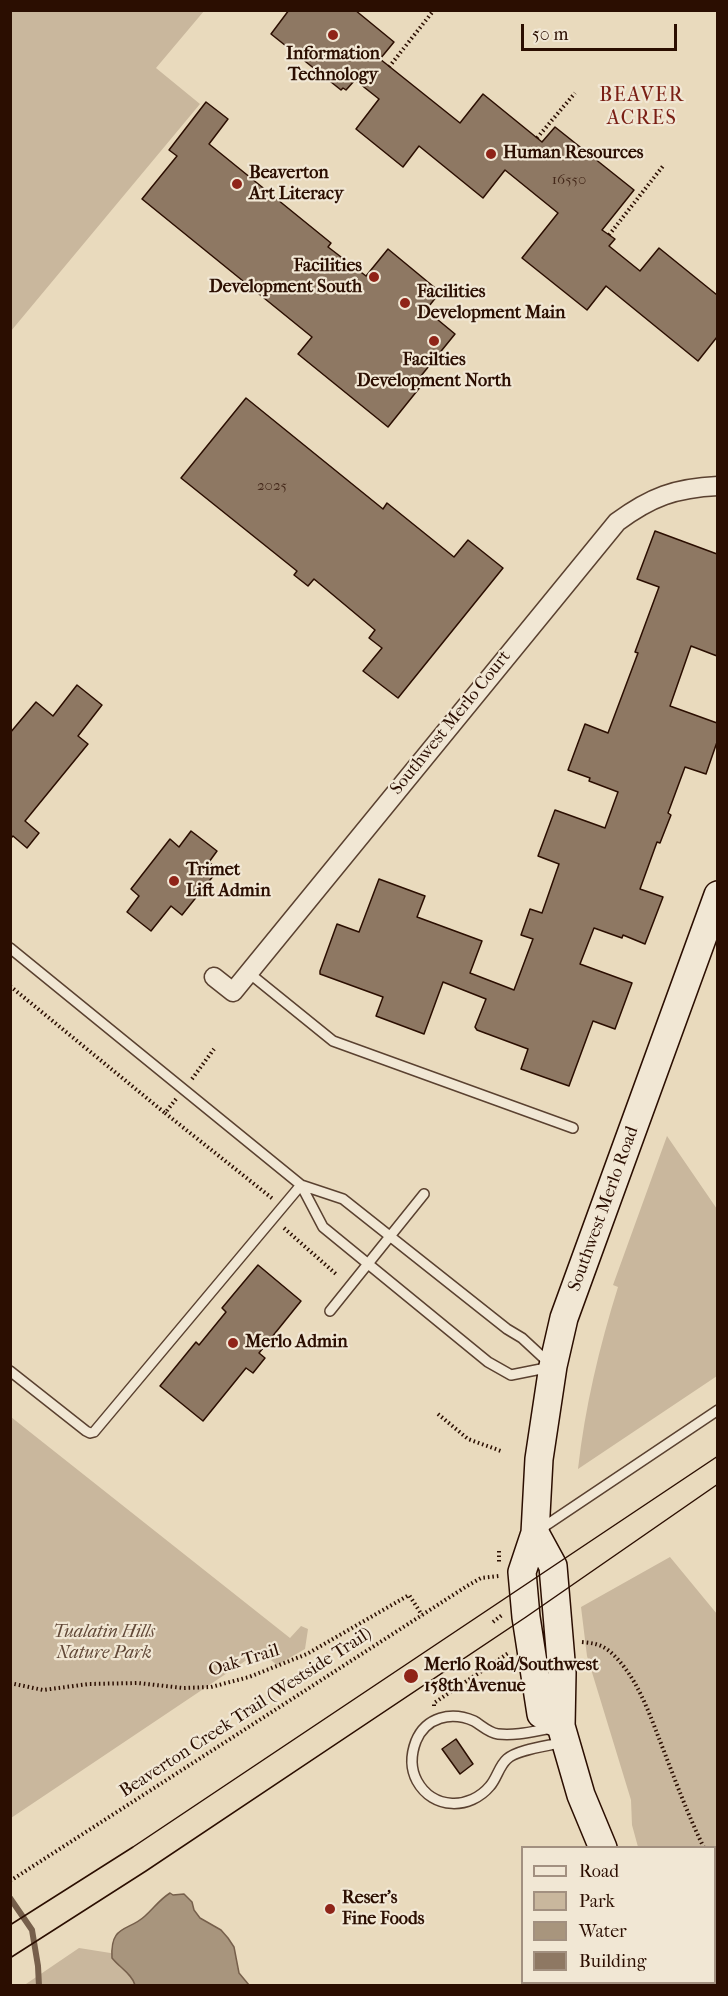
<!DOCTYPE html>
<html>
<head>
<meta charset="utf-8">
<style>
	body { margin:0 }
	#map { position:relative; width:728px; height:1996px; overflow:hidden; background:#e9dabd; font-family:"IM FELL French Canon",serif }
	canvas { display:block }
	.frame { position:absolute; inset:0; border:12px solid #2b0e01; pointer-events:none }
	.legend { position:absolute; left:521px; top:1846px; width:195px; height:138px; box-sizing:border-box; background:#f1e7d4; border:2px solid #a29080; margin:0; padding:8px 10px; list-style:none; font-size:18px; color:#2b0e01 }
	.legend li { display:flex; align-items:center; gap:12px; height:30px }
	.legend b { width:30px; border:2px solid #a29080 }
	.scale { position:absolute; left:521px; top:24px; width:156px; height:27px; box-sizing:border-box; border:3px solid #2b0e01; border-top:0; padding-left:8px; font-size:18px; line-height:21px; white-space:nowrap; color:#2b0e01; -webkit-text-stroke:4px #f1e7d4; paint-order:stroke }
</style>
</head>
<body>
<div id="map">
<canvas width="728" height="1996"></canvas>
<div class="frame"></div>
<ul class="legend">
<li><b style="height:8px;background:#f1e7d4"></b>Road</li>
<li><b style="height:16px;background:#c9b79d"></b>Park</li>
<li><b style="height:16px;background:#a8957d"></b>Water</li>
<li><b style="height:16px;background:#8e7863"></b>Building</li>
</ul>
<div class="scale">50 m</div>
</div>
<script>
const ctx = document.querySelector('canvas').getContext('2d');
ctx.lineJoin = 'round';
function paint(path, color) { ctx.fillStyle = color; ctx.fill(path, 'evenodd'); }
function trace(path, color, width, dash) { ctx.strokeStyle = color; ctx.lineWidth = width; ctx.lineCap = dash ? 'butt' : 'round'; ctx.setLineDash(dash || []); ctx.stroke(path); }
function write(font, color, halo, rows, align = 'center') {
  ctx.font = font + ' "IM FELL French Canon",serif'; ctx.lineWidth = 4.5; ctx.setLineDash([]); ctx.textBaseline = 'middle'; ctx.strokeStyle = halo; ctx.fillStyle = color; for (const [text, x, y, turn = 0] of rows) {
    ctx.save(); ctx.translate(x, y); ctx.rotate((+turn || 0) * Math.PI / 180); ctx.textAlign = isNaN(turn) ? turn : align; if (halo) ctx.strokeText(text, 0, 0); ctx.fillText(text, 0, 0); ctx.restore();
  }
}
const green = new Path2D(`
	M11,10L204,11L156,68L200,104L11,331Z
	M667,1136L717,1209V1376L578,1469C585,1407 599,1348 618,1287L613,1285Z
	M11,1417L290,1638L301,1626L308,1629L305,1649L277,1665L260,1651L11,1818Z
	M670,1557L717,1614V1976L714,1972V1848L638,1847L632,1825L631,1800L587,1656L581,1607Z
	M79,1948L123,1955L223,1986H23Z`);
const water = new Path2D(`
	M170,1893L173,1895L184,1894L192,1902L194,1910L200,1918L221,1930L228,1938L234,1947L239,1973L249,1985H135C132,1974 119,1967 112,1958C110,1924 128,1932 145,1916C154,1908 159,1900 170,1893Z`);
const stream = new Path2D(`
	M10,1898L32,1930L38,1966L39,1986`);
const building = new Path2D(`
	M289,10H355L394,42L380,59L460,123L483,94L542,142L555,127L634,190L602,230L615,239L609,246L640,271L659,248L717,295V337L698,361L606,286L587,310L522,258L558,213L505,170L483,198L419,146L403,167L356,129L379,99L355,80L346,90L343,88L341,90L271,34Z
	M206,102L228,119L209,144L331,243L328,247L366,276L388,249L440,292L426,310L455,334L416,382L421,386L388,427L298,354L312,337L142,199L177,156L169,150Z
	M246,398L383,509L387,503L454,557L468,540L503,568L398,698L363,671L382,648L369,638L375,630L314,579L308,586L294,575L297,571L181,478Z
	M655,531L717,554V656L691,646L670,706L717,723V742L706,774L685,767L668,813L671,815L660,843L657,842L640,889L663,897L645,944L623,935L622,938L594,928L580,964L632,983L615,1029L593,1021L569,1086L521,1069L528,1049L477,1030L475,1027L486,999L443,982L424,1034L376,1016L383,997L320,974V971L337,924L359,932L379,879L425,896L417,917L482,941L470,973L514,990L533,939L521,935L530,909L542,913L559,864L538,856L555,810L605,828L618,792L589,781L590,778L568,770L585,724L608,733L638,653L635,652L659,587L637,579Z
	M77,685L102,705L78,736L88,744L25,821L39,833L27,848L13,836L10,839V733L36,702L53,716Z
	M191,831L217,851L209,862L218,870L182,915L171,906L151,931L127,912L139,896L131,889L170,839L179,847Z
	M258,1265L301,1301L259,1353L265,1358L253,1373L246,1368L203,1421L160,1386L196,1342L199,1345L226,1312L222,1308Z
	M456,1739L473,1764L460,1774L442,1749Z`);
const path = new Path2D(`
	M531,10H534
	M389,67L434,10
	M537,138L575,93
	M609,235L663,166
	M10,986L165,1113
	M192,1079L214,1049
	M176,1099L165,1113L273,1199
	M284,1228L337,1275
	M438,1414L468,1439L501,1451
	M499,1551V1562
	M493,1622L502,1615
	M582,1642C592,1643 600,1644 608,1650C635,1672 648,1710 660,1741C674,1777 687,1813 704,1848
	M10,1683L43,1690L89,1684L138,1683L183,1688L211,1687L249,1677L307,1654L409,1595L422,1615
	M434,1706V1703L510,1652
	M714,1869L718,1875
	M10,1881L467,1586L481,1578L499,1576
	M638,1982L640,1986`);
const lane = new Path2D(`
	M10,948L301,1185L343,1199L507,1329L522,1338L549,1363
	M249,973L333,1041L573,1128
	M301,1185L323,1227L488,1362L511,1375L551,1367
	M330,1311L424,1194
	M10,1371L86,1431L90,1433L94,1432L301,1185
	M539,1530L718,1410
	M552,1728C534,1731 517,1736 498,1734C489,1733 481,1725 474,1721C451,1711 426,1717 416,1741C411,1754 410,1768 417,1781C433,1810 470,1810 490,1786C497,1778 499,1766 507,1759C518,1749 549,1746 564,1742`);
const street = new Path2D(`
	M214,977L233,992L617,522C651,497 675,488 718,486`);
const secondary = new Path2D(`
	M535,1533L553,1566L562,1673L561,1726L581,1795L603,1848
	M561,1726L541,1714L526,1617L522,1572L535,1533L539,1459L553,1366L564,1318L718,895
	M683,1982L685,1986`);
const tram = new Path2D(`
	M10,1925L133,1847L718,1456
	M10,1958L146,1871L526,1617L718,1484`);
const markers = [
	[333,35,6,"#8f2418"],
	[491,154,6,"#8f2418"],
	[237,184,6,"#8f2418"],
	[374,277,6,"#8f2418"],
	[405,303,6,"#8f2418"],
	[434,341,6,"#8f2418"],
	[174,881,6,"#8f2418"],
	[233,1343,6,"#8f2418"],
	[411,1676,8,"#8f2418"],
	[330,1909,6,"#8f2418"]
];
const numberNames = [
	["16550",569,180],
	["2025",272,486]
];
const poiNames = [
	["Information",333,55,"center"],
	["Technology",333,76,"center"],
	["Human Resources",503,154],
	["Beaverton",249,174],
	["Art Literacy",249,195],
	["Facilities",362,267,"right"],
	["Development South",362,288,"right"],
	["Facilities",417,293],
	["Development Main",417,314],
	["Facilties",434,361,"center"],
	["Development North",434,382,"center"],
	["Trimet",186,871],
	["Lift Admin",186,892],
	["Merlo Admin",245,1343],
	["Merlo Road/Southwest",424,1666],
	["158th Avenue",424,1687],
	["Reser's",342,1899],
	["Fine Foods",342,1920]
];
const streetNames = [
	["Southwest Merlo Court",451,723,-51],
	["Southwest Merlo Road",604,1209,-70],
	["Oak Trail",244,1661,-17],
	["Beaverton Creek Trail (Westside Trail)",246,1713,-33]
];
const parkNames = [
	["Tualatin Hills",104,1633],
	["Nature Park",104,1654]
];
const neighbourhoodNames = [
	["BEAVER",642,96],
	["ACRES",642,119]
];
paint(green, '#c9b79d');
paint(water, '#a8957d');
trace(water, '#765f4b', 1.5);
trace(stream, '#765f4b', 6);
paint(building, '#8e7863');
trace(building, '#2b0e01', 1.5);
trace(lane, '#5a4130', 12);
trace(street, '#5a4130', 21);
trace(secondary, '#2b0e01', 30);
trace(path, '#2b0e01', 4, [1.5, 3]);
trace(lane, '#f1e7d4', 9);
trace(street, '#f1e7d4', 18);
trace(secondary, '#f1e7d4', 27);
trace(tram, '#2b0e01', 1.5);
for (const [x, y, r, color] of markers) { const dot = new Path2D(); dot.arc(x, y, r, 0, 2 * Math.PI); ctx.fillStyle = color; ctx.fill(dot); trace(dot, '#f1e7d4', 2); }
write('15px', '#44281a', null, numberNames);
write('bold 18px', '#2b0e01', '#f1e7d4', poiNames, 'left');
write('18px', '#2b0e01', '#f1e7d4', streetNames);
write('italic 18px', '#624938', '#f1e7d4', parkNames);
ctx.letterSpacing = '1.5px';
write('20px', '#7a1f14', '#f1e7d4', neighbourhoodNames);
ctx.letterSpacing = '0px';
</script>
</body>
</html>
